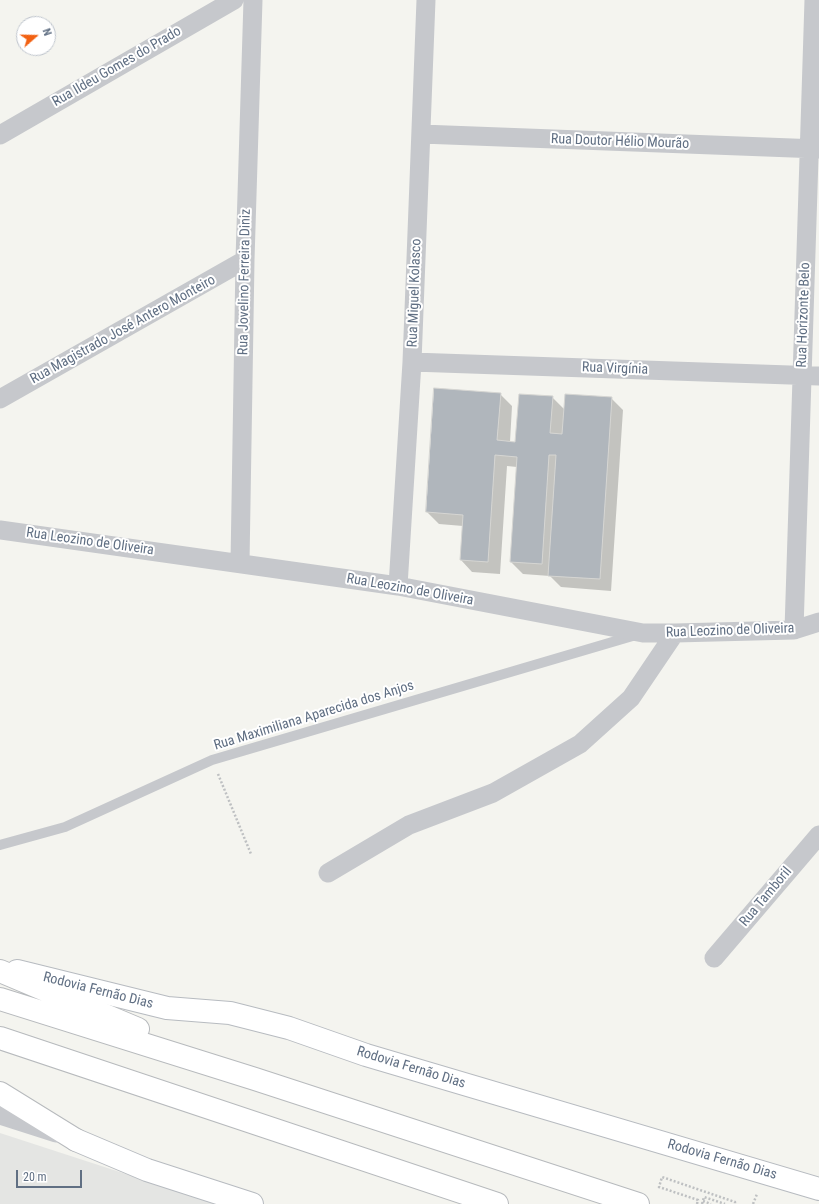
<!DOCTYPE html>
<html>
<head>
<meta charset="utf-8">
<style>
	body { margin:0 }
	#map { position:relative; width:819px; height:1204px; overflow:hidden; background:#f4f4ef; font-family:"Roboto Condensed",sans-serif }
	canvas { display:block }
	.north { position:absolute; left:16px; top:16px; width:40px; height:40px; box-sizing:border-box; background:#fff; border:1px solid #bfc5cd; border-radius:50%; rotate:70deg; font-size:11px; font-weight:700; line-height:16px; text-align:center; color:#606f83 }
	.north::after { content:''; display:block; margin:auto; width:14px; height:18px; background:#f26112; clip-path:polygon(50% 0,100% 100%,50% 72%,0 100%) }
	.scale { position:absolute; left:16px; top:1170px; width:66px; height:18px; box-sizing:border-box; border:2px solid #606f83; border-top:0; padding-left:5px; font-size:12px; line-height:14px; white-space:nowrap; color:#606f83; -webkit-text-stroke:3px #fff; paint-order:stroke }
</style>
</head>
<body>
<div id="map">
<canvas width="819" height="1204"></canvas>
<div class="north">N</div>
<div class="scale">20 m</div>
</div>
<script>
const ctx = document.querySelector('canvas').getContext('2d');
ctx.lineJoin = 'round';
function paint(path, color) { ctx.fillStyle = color; ctx.fill(path, 'evenodd'); }
function trace(path, color, width, dash) { ctx.strokeStyle = color; ctx.lineWidth = width; ctx.lineCap = dash ? 'butt' : 'round'; ctx.setLineDash(dash || []); ctx.stroke(path); }
function write(font, color, halo, rows, align = 'center') {
  ctx.font = font + ' "Roboto Condensed",sans-serif'; ctx.lineWidth = 4; ctx.setLineDash([]); ctx.textBaseline = 'middle'; ctx.strokeStyle = halo; ctx.fillStyle = color; for (const [text, x, y, turn = 0] of rows) {
    ctx.save(); ctx.translate(x, y); ctx.rotate((+turn || 0) * Math.PI / 180); ctx.textAlign = isNaN(turn) ? turn : align; if (halo) ctx.strokeText(text, 0, 0); ctx.fillText(text, 0, 0); ctx.restore();
  }
}
const built = new Path2D(`
	M0,1133L218,1204H0Z`);
const shadow = new Path2D(`
	M435,389L500,394L512,406L510,442L516,443L552,397L565,410L611,398L623,410L611,591L561,587L550,576L523,574L511,562L517,467L507,466L500,574L472,572L461,560L463,526L439,524L427,512Z`);
const building = new Path2D(`
	M434,388L501,393L497,440L515,442L519,394L553,396L550,433L562,434L565,394L612,397L600,579L548,576L556,455H549L542,564L510,562L517,457L495,455L488,562L460,560L463,515L426,512Z`);
const path = new Path2D(`
	M218,774L251,854
	M703,1201L711,1204
	M697,1204L698,1200L659,1187L662,1177L735,1202V1204
	M702,1204L704,1197L725,1204
	M753,1204L757,1194`);
const lane = new Path2D(`
	M0,845L65,827L212,760L636,635`);
const street = new Path2D(`
	M421,134L819,149
	M0,135L234,0
	M412,362L819,376
	M0,399L245,260
	M0,530L398,586L643,633H675L794,630L819,622
	M240,563L245,260L253,0
	M398,586L412,362L426,0
	M794,630L814,0
	M328,873L409,825L493,793L580,744L631,698L675,633
	M714,958L819,835
	M0,1115L56,1133`);
const secondary = new Path2D(`
	M17,971L167,1008L230,1013L289,1028L366,1055L819,1189
	M76,1140L147,1170L252,1204`);
const highway = new Path2D(`
	M0,971L138,1029
	M0,999L255,1079L638,1204
	M0,1038L497,1204
	M0,1093L76,1140`);
const streetNames = [
	["Rua Ildeu Gomes do Prado",117,67,-30],
	["Rua Doutor Hélio Mourão",620,142,2],
	["Rua Jovelino Ferreira Diniz",245,282,-89],
	["Rua Miguel Kolasco",415,293,-88],
	["Rua Horizonte Belo",804,315,-88],
	["Rua Magistrado José Antero Monteiro",123,330,-29],
	["Rua Virgínia",615,369,2],
	["Rua Leozino de Oliveira",90,542,8],
	["Rua Leozino de Oliveira",410,590,10],
	["Rua Leozino de Oliveira",730,631,-2],
	["Rua Maximiliana Aparecida dos Anjos",314,716,-17],
	["Rua Tamboril",766,897,-50],
	["Rodovia Fernão Dias",98,991,14],
	["Rodovia Fernão Dias",411,1068,17],
	["Rodovia Fernão Dias",722,1160,16]
];
paint(built, '#e4e5e3');
paint(shadow, '#0003');
paint(building, '#b0b6bc');
trace(building, '#d5d5d2', 1);
trace(secondary, '#b7bbc0', 24);
trace(highway, '#b7babd', 24);
trace(path, '#bec0c2', 2.5, [2, 2]);
trace(lane, '#c6c8cc', 10);
trace(street, '#c6c8cc', 19);
trace(secondary, '#fff', 22);
trace(highway, '#fff', 22);
write('14px', '#606f83', '#fff', streetNames);
</script>
</body>
</html>
